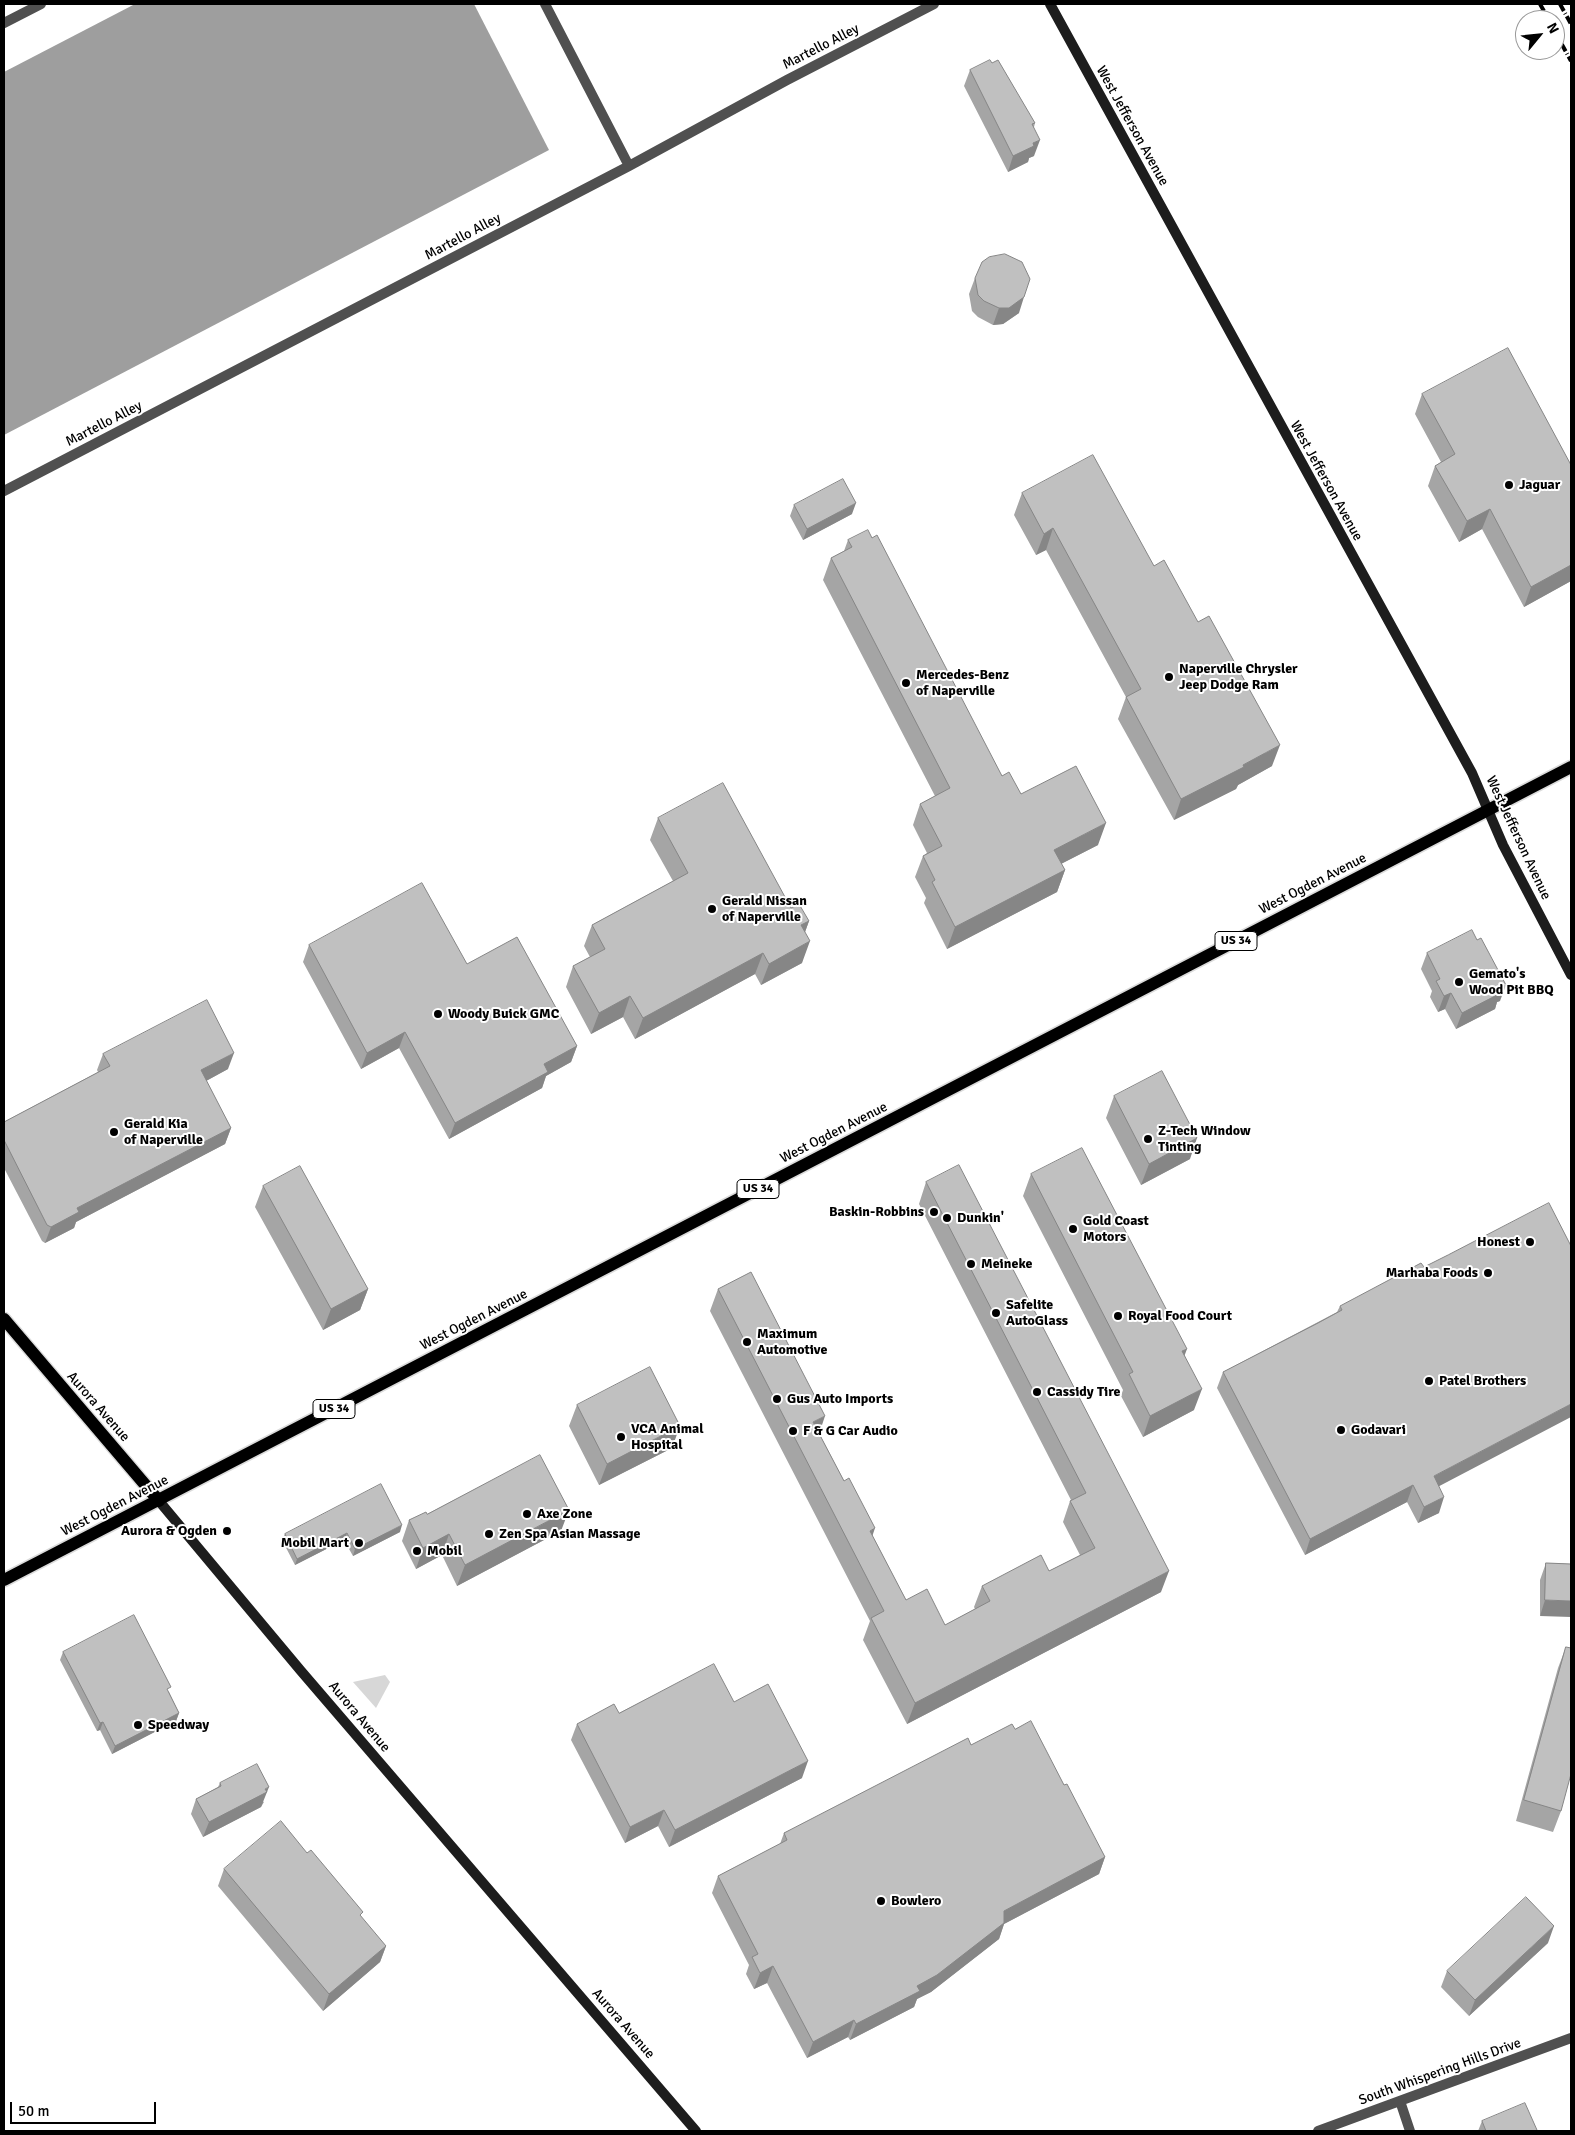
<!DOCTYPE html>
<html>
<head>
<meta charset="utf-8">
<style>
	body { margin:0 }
	#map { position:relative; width:1575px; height:2135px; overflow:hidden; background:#fff; font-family:Signika,sans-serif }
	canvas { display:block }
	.frame { position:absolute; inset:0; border:5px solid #000; pointer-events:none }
	.north { position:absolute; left:1515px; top:10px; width:50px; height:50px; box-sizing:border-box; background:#fff; border:1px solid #999; border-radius:50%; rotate:62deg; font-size:14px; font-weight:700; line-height:20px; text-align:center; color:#000 }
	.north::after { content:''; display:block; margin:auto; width:18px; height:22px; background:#000; clip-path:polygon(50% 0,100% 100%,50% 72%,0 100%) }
	.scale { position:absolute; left:10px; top:2102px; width:146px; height:22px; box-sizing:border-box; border:2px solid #000; border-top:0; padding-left:6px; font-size:15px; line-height:18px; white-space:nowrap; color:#000; -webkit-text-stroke:4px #fff; paint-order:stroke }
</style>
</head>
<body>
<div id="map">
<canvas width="1575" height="2135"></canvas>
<div class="frame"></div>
<div class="north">N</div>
<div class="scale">50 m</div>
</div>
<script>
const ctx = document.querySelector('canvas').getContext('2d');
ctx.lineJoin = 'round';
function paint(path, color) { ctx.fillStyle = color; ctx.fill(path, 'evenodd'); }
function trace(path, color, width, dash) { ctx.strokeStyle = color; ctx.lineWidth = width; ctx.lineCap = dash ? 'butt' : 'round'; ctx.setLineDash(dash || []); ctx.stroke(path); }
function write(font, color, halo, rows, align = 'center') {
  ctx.font = font + ' Signika,sans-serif'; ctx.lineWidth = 4; ctx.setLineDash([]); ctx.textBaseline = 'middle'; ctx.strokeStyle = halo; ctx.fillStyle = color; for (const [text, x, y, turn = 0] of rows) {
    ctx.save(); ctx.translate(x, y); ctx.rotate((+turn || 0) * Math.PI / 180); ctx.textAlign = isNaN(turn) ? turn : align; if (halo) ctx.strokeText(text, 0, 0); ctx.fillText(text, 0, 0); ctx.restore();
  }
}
const green = new Path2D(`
	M385,1675L390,1682L376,1708L353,1682Z`);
const water = new Path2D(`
	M135,4H474L549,150L4,435V72Z`);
const street = new Path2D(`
	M545,4L629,166
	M4,23L41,4
	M4,491L629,166L787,80L934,4
	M1400,2101L1410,2131
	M1318,2131L1571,2038`);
const secondary = new Path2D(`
	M1050,4L1472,773L1503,845L1571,975
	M159,1501L301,1671L696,2131`);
const primary = new Path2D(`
	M4,1319L159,1501
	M4,1580L1571,767`);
const rail = new Path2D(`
	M1540,4L1549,20
	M1560,4L1571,24
	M1555,32L1571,61`);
const wall = new Path2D(`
	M992,63L1035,123L1034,127V156L1029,158L1028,162L1008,172L964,86L970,70Z
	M975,278L1019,313L1003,324L993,325L978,317L972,311L969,294Z
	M1422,394L1571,465V581L1524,607L1482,529L1459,542L1428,486L1435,466L1441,462L1415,414Z
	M1022,493L1154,566L1272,766L1238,785L1236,789L1174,820L1118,719L1126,697L1046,550L1036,555L1014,515Z
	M794,505L852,514L803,540L790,516Z
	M848,540L1002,776L1021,794L1098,845L1061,864L1065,870L1057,892L947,949L924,903L926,898L915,877L923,856L927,853L913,825L920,804L935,796L823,580L831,558L844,551Z
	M658,818L791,908L809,921L805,932L802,963L761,985L755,974L635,1039L623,1017L591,1034L566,987L573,966L590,957L584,946L592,925L673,881L650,840Z
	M309,945L467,964L577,1046L571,1062L546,1076L542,1088L449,1139L399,1048L361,1069L303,962Z
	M1427,953L1500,1001L1497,1002L1495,1009L1456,1029L1445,1009L1438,1012L1430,997L1432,991L1421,969Z
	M103,1054L228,1069L206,1081L231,1128L225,1144L76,1222L74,1228L45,1243L42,1241L4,1168V1122L98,1072L97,1070Z
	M1114,1096L1190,1159L1141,1185L1106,1118Z
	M1031,1174L1185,1356L1194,1410L1143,1437L1121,1396L1123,1390L1023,1196Z
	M926,1182L1161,1592L907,1724L863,1640L870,1621L710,1311L718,1289L819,1433L906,1600L945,1625L975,1609L974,1607L982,1586L1049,1571L1080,1555L1063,1522L1070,1501L1071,1500L919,1204Z
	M263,1186L368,1289L360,1310L323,1330L255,1207Z
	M1340,1306L1439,1486V1513L1418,1523L1407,1502L1305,1555L1217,1388L1223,1372L1337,1312Z
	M577,1405L672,1448L599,1485L569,1426Z
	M427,1514L561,1531L457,1586L442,1555L416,1569L402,1541L409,1520Z
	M400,1532L353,1556L344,1540L295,1565L282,1540L285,1534Z
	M1546,1563L1571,1564L1540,1616V1580Z
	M1566,1647L1561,1811L1553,1832L1516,1821L1558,1668Z
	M63,1652L169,1692L179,1713L176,1721L112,1754L100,1730L97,1731L60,1660Z
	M734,1702L802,1778L669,1847L658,1826L625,1843L571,1740L577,1724L619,1713Z
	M1015,1729L1064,1785L1105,1857L1099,1874L1004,1924L999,1939L931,1992L917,1999L914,2007L850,2040L848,2037L807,2058L767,1983L754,1989L746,1974L749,1965L712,1893L718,1876L780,1844L784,1833L971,1745Z
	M220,1783L264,1802L261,1807L203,1837L191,1814L196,1799L218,1787Z
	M224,1869L386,1946L380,1962L323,2011L218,1886Z
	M1548,1943L1469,2016L1441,1987L1447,1971Z
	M1482,2121L1536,2131H1478Z`);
const shadedWall = new Path2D(`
	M1040,140L1034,156L1029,158L1028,162L1008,172L1013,156L1033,143Z
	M1024,297L1019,313L1003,324L993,325L999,308Z
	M856,503L852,514L803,540L807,529Z
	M1490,509L1482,529L1459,542L1467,521Z
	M1053,528L1046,550L1036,555L1044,534Z
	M1571,565V581L1524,607L1531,587Z
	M1280,745L1272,766L1238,785L1236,789L1174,820L1181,799Z
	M1106,823L1098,845L1047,871L1054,850Z
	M1065,870L1057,892L947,949L955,927Z
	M809,921L801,943V925Z
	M810,941L802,963L761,985L769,964Z
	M763,953L755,974L635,1039L643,1018Z
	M1506,985L1500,1001L1497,1002L1495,1009L1456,1029L1462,1013L1499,988Z
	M1451,993L1445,1009L1438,1012L1444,996Z
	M630,996L623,1017L591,1034L599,1013Z
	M405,1032L399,1048L361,1069L367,1053Z
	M577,1046L571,1062L546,1076L542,1088L449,1139L455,1123L544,1064Z
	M234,1053L228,1069L195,1087L201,1070Z
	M231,1128L225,1144L76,1222L74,1228L45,1243L51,1227L77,1208Z
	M1197,1138L1190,1159L1141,1185L1149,1164Z
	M368,1289L360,1310L323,1330L331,1309Z
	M1187,1349L1179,1370L1182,1351Z
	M1202,1389L1194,1410L1143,1437L1150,1416Z
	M1571,1404V1417L1428,1492L1434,1476Z
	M825,1416L818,1437L813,1422Z
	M680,1426L672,1448L599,1485L607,1464Z
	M1413,1485L1407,1502L1305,1555L1310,1539Z
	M1444,1497L1439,1513L1418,1523L1424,1507Z
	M569,1510L561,1531L457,1586L465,1565Z
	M402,1525L400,1532L353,1556L355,1549Z
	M875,1528L868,1549L870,1531Z
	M347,1533L344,1540L295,1565L297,1559Z
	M449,1534L442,1555L416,1569L423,1548Z
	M1169,1571L1161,1592L907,1724L915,1703Z
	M1545,1600L1571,1601V1617L1540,1616Z
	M179,1713L176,1721L112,1754L115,1746Z
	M103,1722L100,1730L97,1731L100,1723Z
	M808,1761L802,1778L669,1847L675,1830Z
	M269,1787L261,1807L203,1837L209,1822Z
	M664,1810L658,1826L625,1843L630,1827Z
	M1105,1857L1099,1874L1004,1924L999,1939L931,1992L917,1999L914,2007L850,2040L856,2024L917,1986L1004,1911Z
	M1554,1926L1548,1943L1469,2016L1475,2000Z
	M386,1946L380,1962L323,2011L329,1994Z
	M773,1966L767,1983L754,1989L760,1973Z
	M854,2020L848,2037L807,2058L813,2042Z`);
const building = new Path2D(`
	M990,60L992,63L998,60L1035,123L1032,124L1040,140L1033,143L1034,146L1013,156L970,70Z
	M1005,254L1022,262L1030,279L1024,297L1009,308H999L984,301L978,295L975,278L982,262L989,257Z
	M1508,348L1571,465V565L1531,587L1490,509L1467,521L1435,466L1455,454L1422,394Z
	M1093,455L1154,566L1164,560L1198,622L1209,616L1280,745L1243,765L1244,767L1181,799L1126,697L1141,689L1053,528L1044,534L1022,493Z
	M843,479L856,503L807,529L794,505Z
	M868,530L872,538L877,535L1002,776L1009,772L1021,794L1076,766L1106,823L1054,850L1065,870L955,927L932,882L935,880L923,856L942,846L920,804L950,788L831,558L852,547L848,540Z
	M723,783L791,908L799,904L809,921L801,925L810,941L769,964L763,953L643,1018L630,996L599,1013L573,966L605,949L592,925L688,873L658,818Z
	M422,883L467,964L517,937L577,1046L544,1064L548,1072L455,1123L405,1032L367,1053L309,945Z
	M1472,930L1477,940L1481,938L1506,985L1499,988L1501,993L1462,1013L1451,993L1444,996L1436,981L1440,979L1427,953Z
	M207,1000L234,1053L201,1070L231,1128L77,1208L79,1212L51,1227L47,1225L4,1140V1122L110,1066L103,1054Z
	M1162,1071L1197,1138L1149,1164L1114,1096Z
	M1082,1148L1187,1349L1182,1351L1202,1389L1150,1416L1129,1374L1133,1372L1031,1174Z
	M959,1165L1169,1571L915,1703L871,1618L884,1611L718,1289L751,1272L825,1416L813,1422L844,1481L849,1478L875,1528L870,1531L906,1600L927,1589L945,1625L990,1601L982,1586L1041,1555L1049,1571L1095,1548L1070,1501L1086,1493L926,1182Z
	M300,1166L368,1289L331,1309L263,1186Z
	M1549,1203L1571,1246V1404L1434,1476L1444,1497L1424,1507L1413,1485L1310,1539L1223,1372L1318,1323L1342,1310L1340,1306L1421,1263L1424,1267L1448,1255Z
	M650,1367L680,1426L607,1464L577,1405Z
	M540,1455L569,1510L465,1565L449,1534L423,1548L409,1520L426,1512L427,1514Z
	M381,1484L402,1525L355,1549L347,1533L297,1559L285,1534Z
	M1546,1563L1571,1564V1601L1545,1600Z
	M134,1615L171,1687L167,1689L179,1713L115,1746L103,1722L100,1723L63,1652Z
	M1566,1647L1571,1648V1774L1561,1811L1524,1800Z
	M714,1664L734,1702L768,1684L808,1761L675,1830L664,1810L630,1827L577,1724L614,1704L619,1713Z
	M1031,1721L1064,1785L1067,1784L1105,1857L1004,1911V1923L937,1975L917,1986L920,1991L856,2024L854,2020L813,2042L773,1966L760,1973L752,1957L758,1954L718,1876L787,1840L784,1833L968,1738L971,1745L1012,1724L1015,1729Z
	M257,1764L269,1787L265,1789L267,1792L209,1822L196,1799L221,1786L220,1783Z
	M281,1821L307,1853L311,1850L363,1912L360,1915L386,1946L329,1994L224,1869Z
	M1526,1897L1554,1926L1475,2000L1447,1971Z
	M1525,2103L1537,2130L1535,2131H1486L1482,2121Z`);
const markers = [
	[1509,485,5,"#000"],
	[1169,677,5,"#000"],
	[906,683,5,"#000"],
	[712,909,5,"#000"],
	[1459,982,5,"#000"],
	[438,1014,5,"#000"],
	[114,1132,5,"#000"],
	[1148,1139,5,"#000"],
	[934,1212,5,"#000"],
	[947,1218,5,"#000"],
	[1073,1229,5,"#000"],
	[1530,1242,5,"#000"],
	[971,1264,5,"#000"],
	[1488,1273,5,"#000"],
	[996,1313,5,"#000"],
	[1118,1316,5,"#000"],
	[747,1342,5,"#000"],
	[1429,1381,5,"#000"],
	[1037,1392,5,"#000"],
	[777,1399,5,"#000"],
	[1341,1430,5,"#000"],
	[793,1431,5,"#000"],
	[621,1437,5,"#000"],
	[527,1514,5,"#000"],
	[227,1531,5,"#000"],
	[489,1534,5,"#000"],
	[359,1543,5,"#000"],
	[417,1551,5,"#000"],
	[138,1725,5,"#000"],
	[881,1901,5,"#000"]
];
const shields = [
	[1236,941,42],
	[758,1189,42],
	[334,1409,42]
];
const shieldNames = [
	["US 34",1236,941],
	["US 34",758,1189],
	["US 34",334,1409]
];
const streetNames = [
	["Martello Alley",821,47,-27],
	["West Jefferson Avenue",1132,126,61],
	["Martello Alley",463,237,-28],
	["Martello Alley",104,424,-27],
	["West Jefferson Avenue",1326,481,61],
	["West Jefferson Avenue",1518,838,65],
	["West Ogden Avenue",1313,884,-27],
	["West Ogden Avenue",834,1133,-27],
	["West Ogden Avenue",474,1320,-27],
	["Aurora Avenue",98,1407,49],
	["West Ogden Avenue",115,1506,-27],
	["Aurora Avenue",359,1717,50],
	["Aurora Avenue",623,2024,49],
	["South Whispering Hills Drive",1440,2072,-20]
];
const poiNames = [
	["Jaguar",1519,485],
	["Naperville Chrysler",1179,669],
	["Jeep Dodge Ram",1179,685],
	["Mercedes-Benz",916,675],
	["of Naperville",916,691],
	["Gerald Nissan",722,901],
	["of Naperville",722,917],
	["Gemato's",1469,974],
	["Wood Pit BBQ",1469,990],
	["Woody Buick GMC",448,1014],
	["Gerald Kia",124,1124],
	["of Naperville",124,1140],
	["Z-Tech Window",1158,1131],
	["Tinting",1158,1147],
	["Baskin-Robbins",924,1212,"right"],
	["Dunkin'",957,1218],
	["Gold Coast",1083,1221],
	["Motors",1083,1237],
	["Honest",1520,1242,"right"],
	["Meineke",981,1264],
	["Marhaba Foods",1478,1273,"right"],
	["Safelite",1006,1305],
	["AutoGlass",1006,1321],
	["Royal Food Court",1128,1316],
	["Maximum",757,1334],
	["Automotive",757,1350],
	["Patel Brothers",1439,1381],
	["Cassidy Tire",1047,1392],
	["Gus Auto Imports",787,1399],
	["VCA Animal",631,1429],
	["Hospital",631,1445],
	["Godavari",1351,1430],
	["F & G Car Audio",803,1431],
	["Axe Zone",537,1514],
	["Aurora & Ogden",217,1531,"right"],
	["Zen Spa Asian Massage",499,1534],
	["Mobil Mart",349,1543,"right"],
	["Mobil",427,1551],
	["Speedway",148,1725],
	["Bowlero",891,1901]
];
paint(green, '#d7d7d7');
paint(water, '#9e9e9e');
trace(primary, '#dbdbdb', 15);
trace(street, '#505050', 10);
trace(secondary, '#1d1d1d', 10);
trace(primary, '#000', 12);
trace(rail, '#000', 4, [8, 2.5, 1, 2.5]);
paint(wall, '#a5a5a5');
paint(shadedWall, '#868686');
paint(building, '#c0c0c0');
trace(building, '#868686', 1);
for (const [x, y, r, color] of markers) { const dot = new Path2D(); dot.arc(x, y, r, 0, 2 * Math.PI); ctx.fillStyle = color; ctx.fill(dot); trace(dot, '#fff', 2); }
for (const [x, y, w] of shields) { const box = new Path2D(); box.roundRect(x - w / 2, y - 9.5, w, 19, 4); ctx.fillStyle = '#fff'; ctx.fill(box); trace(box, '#000', 1); }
write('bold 12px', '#000', null, shieldNames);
write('14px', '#000', '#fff', streetNames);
write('bold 14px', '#000', '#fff', poiNames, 'left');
</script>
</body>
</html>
